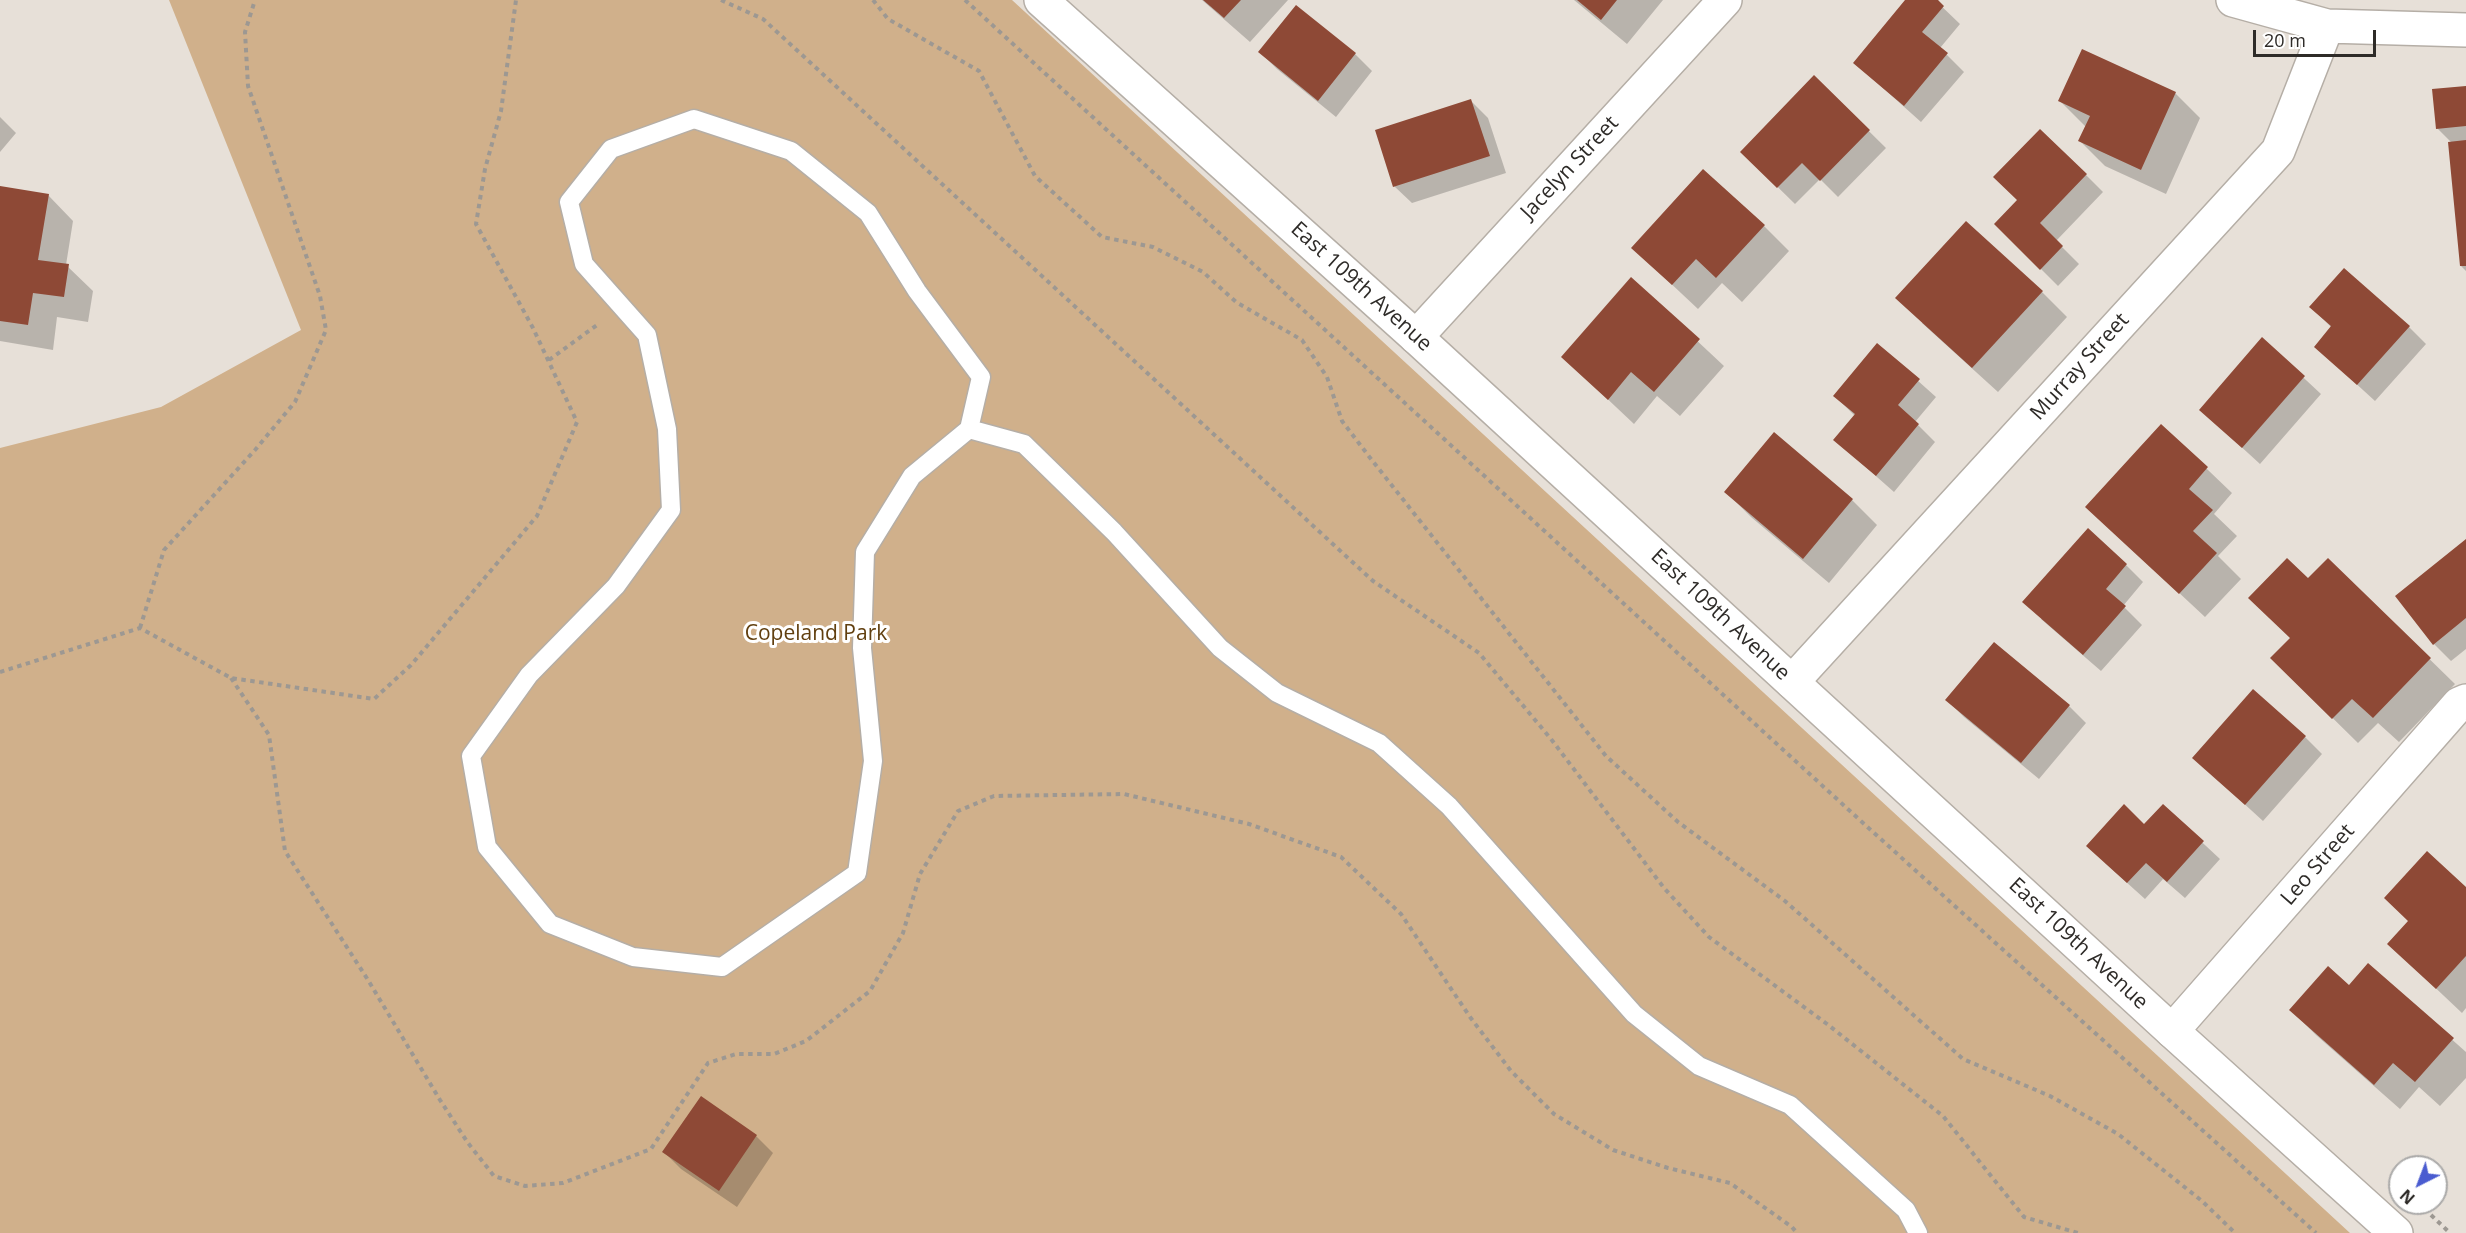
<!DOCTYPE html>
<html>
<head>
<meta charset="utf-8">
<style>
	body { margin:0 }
	#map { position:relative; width:2466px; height:1233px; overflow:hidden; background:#e7e0d8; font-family:"Open Sans",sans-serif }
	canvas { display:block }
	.north { position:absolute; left:2388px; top:1155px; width:60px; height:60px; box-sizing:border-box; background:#fff; border:2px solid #abaaa9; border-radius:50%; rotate:222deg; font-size:16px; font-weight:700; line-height:24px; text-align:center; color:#2e2b28 }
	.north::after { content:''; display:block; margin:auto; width:21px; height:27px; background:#4a5cd0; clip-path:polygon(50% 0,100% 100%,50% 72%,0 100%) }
	.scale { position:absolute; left:2253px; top:30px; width:123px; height:27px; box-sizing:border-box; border:3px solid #2e2b28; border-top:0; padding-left:8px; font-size:18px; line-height:21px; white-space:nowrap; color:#2e2b28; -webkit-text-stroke:4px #fff; paint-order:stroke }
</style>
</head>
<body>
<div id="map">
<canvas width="2466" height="1233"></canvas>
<div class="north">N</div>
<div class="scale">20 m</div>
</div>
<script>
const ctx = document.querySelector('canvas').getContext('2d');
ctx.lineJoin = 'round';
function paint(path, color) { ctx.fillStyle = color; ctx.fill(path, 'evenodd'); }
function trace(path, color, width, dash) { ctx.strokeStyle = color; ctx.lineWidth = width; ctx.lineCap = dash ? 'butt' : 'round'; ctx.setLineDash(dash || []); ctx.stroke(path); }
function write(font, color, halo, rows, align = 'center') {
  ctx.font = font + ' "Open Sans",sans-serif'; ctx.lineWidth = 6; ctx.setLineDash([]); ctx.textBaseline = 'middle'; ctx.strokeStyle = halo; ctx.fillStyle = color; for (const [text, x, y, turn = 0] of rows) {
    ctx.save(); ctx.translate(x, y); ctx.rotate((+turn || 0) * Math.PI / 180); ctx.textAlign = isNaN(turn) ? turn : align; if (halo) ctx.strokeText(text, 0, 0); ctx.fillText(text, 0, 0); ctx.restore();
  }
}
const green = new Path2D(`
	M169,0H1012L2350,1233H0V448L161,407L301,330Z`);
const shadow = new Path2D(`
	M1202,0H1288L1250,42Z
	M1574,0H1663L1627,44Z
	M1907,0H1935L1960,24L1940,48L1964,72L1921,122L1855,63Z
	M1296,7L1355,54L1372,71L1336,117L1277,69L1260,52Z
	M1814,77L1886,148L1838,197L1820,179L1795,204L1742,152Z
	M2466,88V271L2461,266L2452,143L2437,128Z
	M2175,93L2200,118L2166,194L2105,166L2080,141L2086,127L2060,101Z
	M1471,101L1488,118L1506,173L1412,203L1394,186Z
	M0,117L16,133L0,152Z
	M2086,175L2103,192L2056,241L2079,264L2058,286L1996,224Z
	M0,188L48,195L73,221L66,265L93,291L88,322L57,317L53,350L0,341Z
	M1764,226L1789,251L1742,302L1722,283L1698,309L1633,248Z
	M1631,279L1724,366L1680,416L1657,396L1634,424L1563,357Z
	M2042,292L2067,317L1998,392L1922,323Z
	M2311,307L2409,327L2426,344L2375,401L2316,347L2332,328Z
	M2263,340L2321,394L2260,464L2201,410Z
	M1878,345L1936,397L1915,422L1935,442L1894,492L1835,440L1855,416L1835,396Z
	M2162,426L2232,493L2214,514L2237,536L2218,556L2241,579L2205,617L2087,507Z
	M1774,434L1852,500L1877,525L1829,583L1751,517L1726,492Z
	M2466,541V649L2451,661L2434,644Z
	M2328,560L2455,684L2399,742L2378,723L2358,743L2297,683L2291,639L2308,580Z
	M2126,565L2143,582L2123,606L2142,625L2101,671L2041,619Z
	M1994,644L2069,706L2086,723L2039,779L1964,717L1947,700Z
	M2305,737L2322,754L2263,821L2194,758Z
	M2163,806L2220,859L2185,898L2163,879L2145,899L2105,863Z
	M2466,889V1008L2462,1013L2389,944Z
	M2368,965L2466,1052V1078L2440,1106L2419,1087L2400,1109L2316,1035L2291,1010L2349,987Z
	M756,1136L773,1153L737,1207L681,1169L664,1152Z`);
const building = new Path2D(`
	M1203,0H1241L1224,18Z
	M1577,0H1617L1601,20Z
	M1905,0H1938L1944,6L1922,32L1948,53L1904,106L1853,63Z
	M1296,5L1356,53L1318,101L1258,52Z
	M2082,49L2176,92L2141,170L2078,141L2090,116L2058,101Z
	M1814,75L1870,130L1820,181L1802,163L1777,188L1740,152Z
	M2466,86V126L2436,129L2432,89Z
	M1471,99L1490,156L1393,187L1375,130Z
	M2040,129L2087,174L2040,223L2063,246L2040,270L1994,224L2017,200L1993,177Z
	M2466,140V266H2460L2448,142Z
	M1703,169L1765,225L1716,278L1696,259L1672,285L1631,248Z
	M0,186L49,194L38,260L69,264L64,297L33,293L28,325L0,321Z
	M1966,221L2043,291L1972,368L1895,298Z
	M2344,268L2410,326L2357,385L2314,347L2331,326L2309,307Z
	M1631,277L1700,339L1654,392L1631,372L1608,400L1561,357Z
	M2262,337L2305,376L2242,448L2199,410Z
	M1877,343L1920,379L1898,405L1919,424L1876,476L1833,440L1855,414L1833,396Z
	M2161,424L2208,467L2189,489L2213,510L2193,531L2217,553L2179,594L2085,507Z
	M1774,432L1853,499L1803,559L1724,492Z
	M2088,528L2127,564L2106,589L2126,606L2083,655L2022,602Z
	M2466,539V618L2433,645L2395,596Z
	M2287,558L2308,578L2328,558L2431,658L2373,718L2352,699L2332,719L2270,658L2290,638L2248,598Z
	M1994,642L2070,705L2021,763L1945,700Z
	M2253,689L2306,736L2245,805L2192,758Z
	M2124,804L2144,824L2163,804L2204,841L2167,882L2146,863L2127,883L2086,846Z
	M2427,851L2466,887V956L2436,989L2387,944L2408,921L2384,898Z
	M2368,963L2454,1038L2415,1082L2393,1063L2374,1085L2289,1010L2328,966L2349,985Z
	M701,1096L757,1135L719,1191L662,1152Z`);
const path = new Path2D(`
	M721,0L763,19L1373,581L1479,653L1551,739L1664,888L1709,937L1827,1024L1943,1116L2024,1217L2078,1233
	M873,0L888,19L979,71L1035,176L1102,237L1153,247L1203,272L1236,302L1302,340L1327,377L1342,421L1371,459L1606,756L1678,822L1785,901L1963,1059L2050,1096L2118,1134L2202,1201L2235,1233
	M965,0L1862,822L2316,1233
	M549,360L597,325
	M140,628L164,550L255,450L295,402L326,330L320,296L248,86L245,32L255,0
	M0,672L140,628L231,678L374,699L411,665L537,516L577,422L533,328L476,224L485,169L501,111L516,0
	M231,678L269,735L285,851L368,980L440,1100L468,1143L494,1176L525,1186L563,1183L651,1149L708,1063L736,1054H774L806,1041L870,991L903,933L920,874L958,811L994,796L1124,794L1249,824L1341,857L1401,914L1470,1017L1511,1071L1554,1114L1613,1150L1668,1168L1730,1183L1792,1227L1797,1233
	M2431,1215L2450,1233`);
const lane = new Path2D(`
	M694,119L791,151L868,213L917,291L981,377L969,429L912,476L865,552L862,648L873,761L857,873L722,967L633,957L550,924L487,847L471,756L529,675L616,586L671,510L667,429L647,335L584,264L569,202L611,149Z
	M969,429L1024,444L1114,532L1220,648L1277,693L1379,743L1449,806L1634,1014L1699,1066L1790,1105L1906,1210L1918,1233`);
const street = new Path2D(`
	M2233,0L2327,26L2466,30
	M1416,337L1725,0
	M1792,682L2278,151L2327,26
	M2172,1031L2459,704L2466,701`);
const secondary = new Path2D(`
	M1041,0L1416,337L2172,1031L2396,1233`);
const streetNames = [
	["Jacelyn Street",1570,168,-47],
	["East 109th Avenue",1361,287,42],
	["Murray Street",2080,367,-48],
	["East 109th Avenue",1720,615,43],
	["Leo Street",2318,865,-49],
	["East 109th Avenue",2078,944,43]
];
const parkNames = [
	["Copeland Park",816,634]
];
paint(green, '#d0b08b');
paint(shadow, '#0003');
paint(building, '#8e4936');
trace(lane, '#b5aea6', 21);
trace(street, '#b5aea6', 36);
trace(secondary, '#b5aea6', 36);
trace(path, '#9d9892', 4, [4.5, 4.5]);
trace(lane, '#fff', 18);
trace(street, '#fff', 33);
trace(secondary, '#fff', 33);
write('21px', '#2e2b28', '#fff', streetNames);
write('21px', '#613f0f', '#fff', parkNames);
</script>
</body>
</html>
